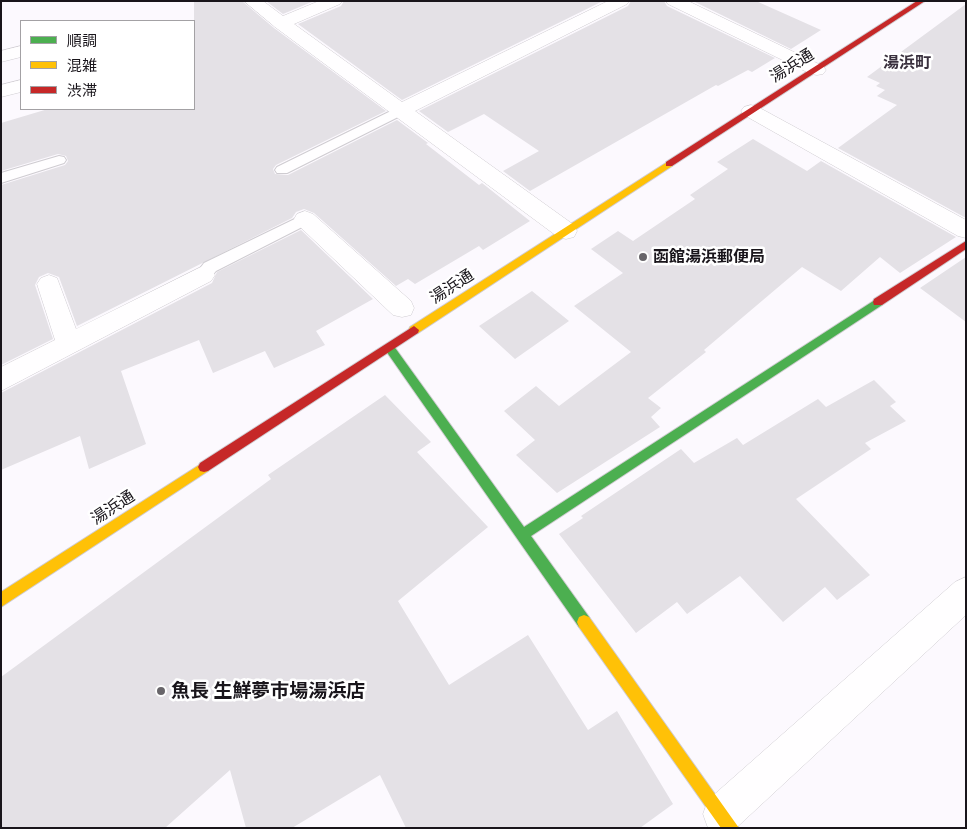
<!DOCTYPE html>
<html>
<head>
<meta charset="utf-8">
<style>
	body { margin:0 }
	#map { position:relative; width:967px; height:829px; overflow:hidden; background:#fcf9fe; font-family:Cabin,"Noto Sans JP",sans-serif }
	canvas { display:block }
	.frame { position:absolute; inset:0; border:2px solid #19151b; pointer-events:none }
	.legend { position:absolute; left:20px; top:20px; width:175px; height:90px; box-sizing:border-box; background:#fff; border:1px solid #a3a1a4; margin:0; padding:6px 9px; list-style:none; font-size:15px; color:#19151b }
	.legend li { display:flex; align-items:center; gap:10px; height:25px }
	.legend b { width:25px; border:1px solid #a3a1a4 }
</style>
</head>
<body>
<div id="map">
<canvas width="967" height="829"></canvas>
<div class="frame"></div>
<ul class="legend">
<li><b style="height:6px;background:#4caf50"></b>順調</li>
<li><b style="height:6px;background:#ffc107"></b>混雑</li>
<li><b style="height:6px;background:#c62828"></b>渋滞</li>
</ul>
</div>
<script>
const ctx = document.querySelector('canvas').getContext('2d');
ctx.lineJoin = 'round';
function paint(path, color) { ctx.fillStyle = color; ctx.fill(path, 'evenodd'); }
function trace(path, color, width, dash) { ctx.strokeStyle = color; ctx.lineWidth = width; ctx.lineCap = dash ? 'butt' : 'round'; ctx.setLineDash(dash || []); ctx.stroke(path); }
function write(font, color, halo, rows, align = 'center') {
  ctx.font = font + ' Cabin,"Noto Sans JP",sans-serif'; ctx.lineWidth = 5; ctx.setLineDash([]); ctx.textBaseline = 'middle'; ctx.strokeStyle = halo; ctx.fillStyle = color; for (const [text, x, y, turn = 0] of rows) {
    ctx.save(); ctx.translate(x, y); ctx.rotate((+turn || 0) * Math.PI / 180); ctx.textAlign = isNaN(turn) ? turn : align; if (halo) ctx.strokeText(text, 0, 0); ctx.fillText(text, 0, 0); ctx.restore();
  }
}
const building = new Path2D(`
	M194,1H242L274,28L386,111L276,165L273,169L275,174L288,175L397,120L428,143L426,144L479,185L482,183L530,221L483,250L479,246L415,284L408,279L396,286L314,213L304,209L296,212L292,218L77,326L59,277L48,273L39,277L35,285L53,339L1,365V185L65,165L68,161L66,156L58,154L1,171V123L48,109H194Z
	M266,1H314L283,14Z
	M344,1H603L402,100L298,24L341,6Z
	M631,1H664L667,6L775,58L752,72L748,70L718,86L716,85L530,191L503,171L539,151L484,114L448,132L419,111L628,6Z
	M693,1H756L821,30L791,49Z
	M966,4V218L838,148L897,105L877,96L885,90L876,86L880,83L867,77Z
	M753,139L807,171L821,161L956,237L900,273L880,257L841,291L802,267L704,350L706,352L648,398L661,408L651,417L660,427L557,493L516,455L535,440L504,411L536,386L559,406L631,352L574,306L623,273L591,249L618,231L633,241L695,199L690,195L728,169L717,162Z
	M301,230L373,299L316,331L325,345L274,368L265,351L213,373L199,340L121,371L146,444L89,469L80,436L1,470V393L212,283L217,272Z
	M966,257V322L920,288Z
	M532,291L569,321L515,359L479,326Z
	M874,380L896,402L890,406L906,421L865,443L871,449L796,499L870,575L837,600L825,587L783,622L740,576L687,614L677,602L636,633L559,534L583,518L581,516L681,449L694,463L737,438L743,445L818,399L826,407Z
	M385,395L431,442L417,452L488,527L398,601L449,685L528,635L588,730L617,711L673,804L640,828H406L380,775L292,828H246L230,770L165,828H1V677L271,479L268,475Z`);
const lane = new Path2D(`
	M401,106L408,110L406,113L287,173H277L275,170L277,167Z
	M59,156L64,157L66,160L64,163L1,183V173Z
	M305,214L310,215L313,219L310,223L216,271C210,278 207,282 197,279L195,275L204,263Z`);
const street = new Path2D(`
	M244,1H263L283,16L319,1H342L340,4L294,24L402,102L608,1H629L627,4L415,111L574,225L577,231L574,237L566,239L558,237L275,27Z
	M666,1H688L823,66L826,70L823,74L817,75L811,74L668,4Z
	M21,46V57L1,62V51Z
	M21,80V92L1,97V85Z
	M751,105L758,107L966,220V238L958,236L744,115L741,111L744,107Z
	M305,211L313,214L411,301L414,308L411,315L402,317L393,315L297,224L294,219L297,214Z
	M203,266L211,269L215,275L211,281L1,391V367L55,340L37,284L41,278L49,275L57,278L76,329Z
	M966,577V615L736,828H708L703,814L708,800L955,582Z`);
const fast = new Path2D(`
	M878,298L883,302L882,305L531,536L589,617L591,622L589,627L584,629L579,627L384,348L385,345H393L524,527Z`);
const slow = new Path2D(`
	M669,161L673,164L672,166L418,333H410L409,330L410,327Z
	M204,462L208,463L210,467L208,471L1,607V592Z
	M584,615L589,617L739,828H721L579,627L577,622L579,617Z`);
const jam = new Path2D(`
	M917,1H925L672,166H666V162Z
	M966,241V249L882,305H874L873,302L874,299Z
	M414,326L419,330L418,333L208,471L204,472L200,471L198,467L200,463Z`);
const markers = [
	[643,257,5,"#68656a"],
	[161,691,5,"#68656a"]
];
const farQuarternames = [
	["湯浜町",907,63]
];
const streetNames = [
	["湯浜通",792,66,-32],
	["湯浜通",452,287,-33],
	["湯浜通",113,508,-33]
];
const poiNames = [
	["函館湯浜郵便局",653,257]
];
const nearPoinames = [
	["魚長 生鮮夢市場湯浜店",171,691]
];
paint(building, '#e4e1e6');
trace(lane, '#cfccd1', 2);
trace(street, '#cfccd1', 1);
trace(fast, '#cfccd1', 2);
trace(slow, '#cfccd1', 2);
trace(jam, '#cfccd1', 2);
paint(lane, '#fffeff');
paint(street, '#fffeff');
paint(fast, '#4caf50');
paint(slow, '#ffc107');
paint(jam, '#c62828');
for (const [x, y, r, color] of markers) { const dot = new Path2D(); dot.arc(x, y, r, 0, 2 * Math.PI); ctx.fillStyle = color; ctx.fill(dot); trace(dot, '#fff', 2); }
write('bold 16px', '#3a313e', '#fff', farQuarternames);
write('16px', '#19151b', '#fff', streetNames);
write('bold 16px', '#19151b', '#fff', poiNames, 'left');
write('bold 19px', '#19151b', '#fff', nearPoinames, 'left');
</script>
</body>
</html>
